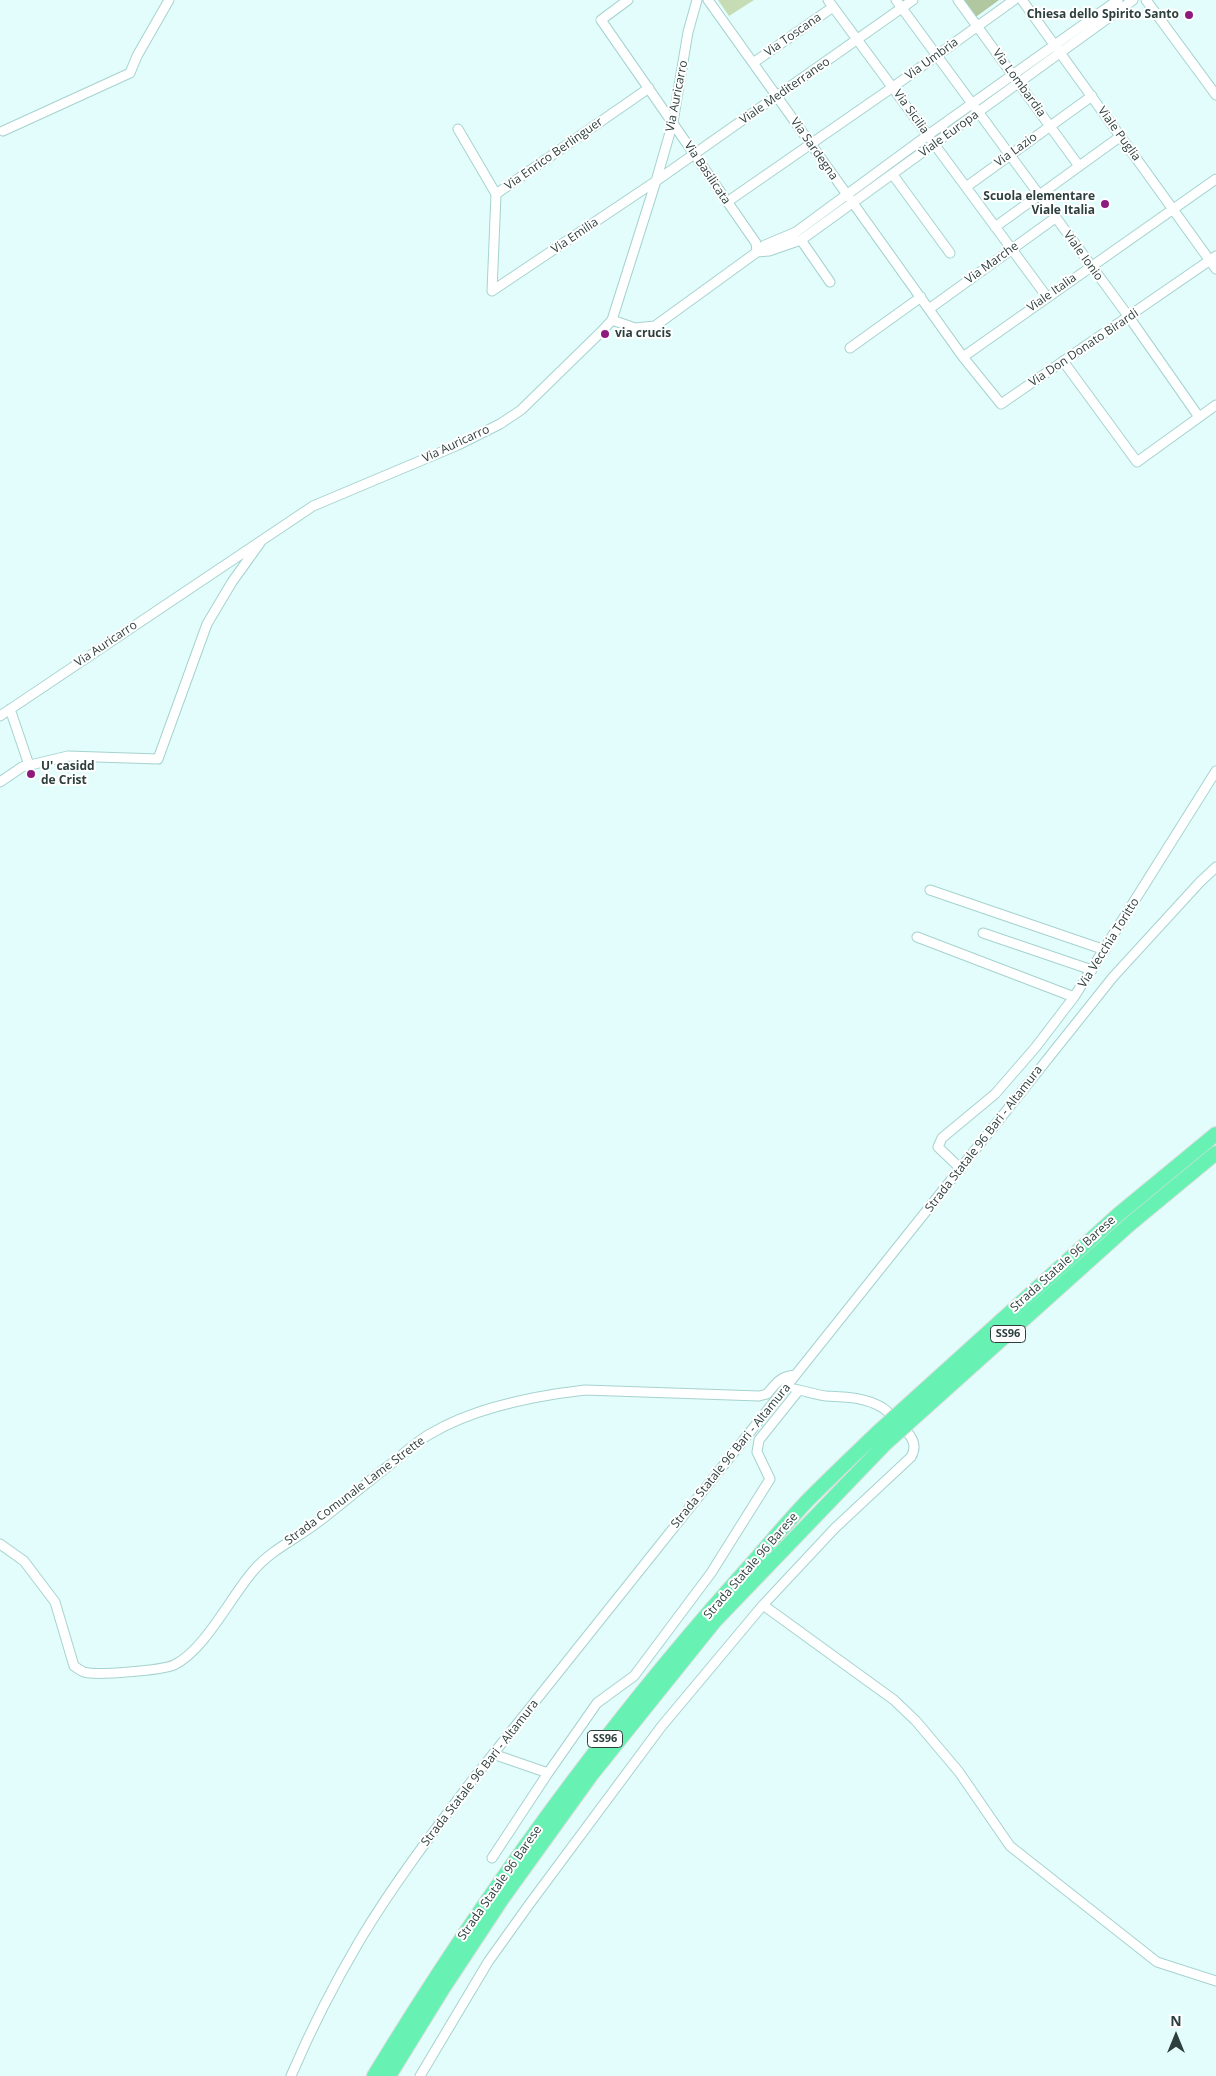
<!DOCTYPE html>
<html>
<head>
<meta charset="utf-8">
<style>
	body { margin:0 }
	#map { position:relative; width:1216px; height:2076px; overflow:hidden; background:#e2fdfb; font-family:"Open Sans",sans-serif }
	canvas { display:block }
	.north { position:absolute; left:1151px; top:2011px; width:50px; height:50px; -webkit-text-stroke:4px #fff; paint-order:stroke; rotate:0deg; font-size:14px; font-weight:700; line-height:20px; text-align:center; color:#2d403e }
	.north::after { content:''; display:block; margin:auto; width:18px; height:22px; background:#2d403e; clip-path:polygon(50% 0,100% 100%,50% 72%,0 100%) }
</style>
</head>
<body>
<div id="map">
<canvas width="1216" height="2076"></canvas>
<div class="north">N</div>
</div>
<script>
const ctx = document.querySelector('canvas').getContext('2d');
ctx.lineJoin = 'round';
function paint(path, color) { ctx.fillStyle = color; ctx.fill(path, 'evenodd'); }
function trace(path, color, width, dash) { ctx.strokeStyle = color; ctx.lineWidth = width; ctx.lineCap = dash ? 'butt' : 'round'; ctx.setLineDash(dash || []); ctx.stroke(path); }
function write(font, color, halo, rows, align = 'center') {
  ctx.font = font + ' "Open Sans",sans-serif'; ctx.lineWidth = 4; ctx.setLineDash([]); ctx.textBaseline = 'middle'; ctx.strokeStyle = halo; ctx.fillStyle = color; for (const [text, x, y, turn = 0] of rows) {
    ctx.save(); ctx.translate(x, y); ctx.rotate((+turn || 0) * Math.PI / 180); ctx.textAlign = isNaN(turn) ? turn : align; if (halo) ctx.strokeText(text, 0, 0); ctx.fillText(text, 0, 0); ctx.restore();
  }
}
const green = new Path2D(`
	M718,0H754L729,16Z`);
const forest = new Path2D(`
	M960,0H999L973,19Z`);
const minor = new Path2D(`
	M628,0L601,20L756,243L757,252
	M708,0L963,357L1001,404L1216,256
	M828,0L1047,297
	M896,0L1129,317L1199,417
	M958,0L1079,166
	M1022,0L1216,269
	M1146,0L1216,95
	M753,63L833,7
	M458,129L496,194L649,88
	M3,131L130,73L137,56L169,0
	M893,175L950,253
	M966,187L1092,96
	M727,202L893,87L1014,0
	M995,227L1121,136
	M801,240L830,282
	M757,252L769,251L801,240L1133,0
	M492,291L656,181L913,0
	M492,291L496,194
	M929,309L1055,218
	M612,320L635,328L655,326L757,252L765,245L796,232L928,135L1118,0
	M850,348L921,297
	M963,357L1216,179
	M1063,361L1137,462L1216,405
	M10,709L29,765
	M0,716L313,506L458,445L500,424L521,410L602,331L612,320L656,181L673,122L688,32L697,0
	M0,782L22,767L68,756L158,759L207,624L232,582L260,543
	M930,890L1105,950
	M983,933L1092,970
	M917,937L1074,997
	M961,1169L938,1147L942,1138L995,1094L1035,1048L1074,997L1216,771
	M0,1544L24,1561L55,1602L74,1666C77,1668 81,1671 84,1672C96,1676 163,1670 174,1665C205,1650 231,1596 254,1570C271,1550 296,1539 317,1523C342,1504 366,1483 391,1464C403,1454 416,1442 430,1434C475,1407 533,1396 585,1390L759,1396L767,1394C776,1383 781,1376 795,1375
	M763,1605L894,1700L916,1721L959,1772L1010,1846L1157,1962L1216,1981
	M493,1754L548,1773
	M492,1858L548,1773L597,1703L634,1676L711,1573L770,1479L757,1452L759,1440L799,1390L795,1389
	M291,2076C311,2029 334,1984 360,1940C394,1883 434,1831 474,1778L1113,977L1200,882L1216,867
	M420,2076L488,1962L528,1906L661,1727L763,1605L835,1528L911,1457C918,1445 912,1437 903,1427C896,1421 890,1413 883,1408C865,1397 846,1397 826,1396C817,1395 808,1392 799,1390`);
const highway = new Path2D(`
	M1119,1214L1216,1134
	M1130,1224L1216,1153
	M374,2076C481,1900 601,1733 738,1579C762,1553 784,1525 809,1499C831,1477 854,1455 877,1433
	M389,2076L442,1990L502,1899L592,1774L714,1622L886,1443`);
const highwayBridge = new Path2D(`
	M877,1433L1119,1214
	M886,1443L1130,1224`);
const markers = [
	[1189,15,5,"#8e1c7d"],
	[1105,204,5,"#8e1c7d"],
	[605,334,5,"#8e1c7d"],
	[31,774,5,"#8e1c7d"]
];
const shields = [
	[1008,1334,35],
	[605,1739,35]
];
const shieldNames = [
	["SS96",1008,1334],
	["SS96",605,1739]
];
const poiNames = [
	["Chiesa dello Spirito Santo",1179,15],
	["Scuola elementare",1095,197],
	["Viale Italia",1095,211],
	["via crucis",615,334,"left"],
	["U' casidd",41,767,"left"],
	["de Crist",41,781,"left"]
];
const streetNames = [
	["Via Toscana",793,35,-35],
	["Via Umbria",932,59,-36],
	["Via Lombardia",1019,83,54],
	["Viale Mediterraneo",785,91,-35],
	["Via Auricarro",677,96,-79],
	["Via Sicilia",911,112,54],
	["Viale Europa",949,134,-36],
	["Viale Puglia",1119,134,54],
	["Via Sardegna",814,149,55],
	["Via Lazio",1016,150,-36],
	["Via Enrico Berlinguer",554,154,-35],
	["Via Basilicata",707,173,56],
	["Via Emilia",575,236,-34],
	["Viale Ionio",1083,256,54],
	["Via Marche",992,263,-36],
	["Viale Italia",1052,293,-35],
	["Via Don Donato Birardi",1084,348,-34],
	["Via Auricarro",456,444,-25],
	["Via Auricarro",106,644,-34],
	["Via Vecchia Toritto",1109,943,-58],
	["Strada Statale 96 Bari - Altamura",984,1139,-52],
	["Strada Statale 96 Barese",1063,1264,-42],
	["Strada Statale 96 Bari - Altamura",731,1456,-51],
	["Strada Comunale Lame Strette",355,1491,-37],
	["Strada Statale 96 Barese",751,1566,-49],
	["Strada Statale 96 Bari - Altamura",480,1773,-52],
	["Strada Statale 96 Barese",500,1883,-55]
];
paint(green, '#c5dcb5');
paint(forest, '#b0c79f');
trace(minor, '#a5d3cf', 11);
trace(highway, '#d9dddc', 16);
trace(minor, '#fff', 9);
trace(highway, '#67f2b4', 14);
trace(highwayBridge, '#d9dddc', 16, []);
trace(highwayBridge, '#67f2b4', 14);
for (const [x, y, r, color] of markers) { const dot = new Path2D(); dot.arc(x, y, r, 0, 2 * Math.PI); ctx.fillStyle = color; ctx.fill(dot); trace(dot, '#fff', 2); }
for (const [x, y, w] of shields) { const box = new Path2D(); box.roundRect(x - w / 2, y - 8.5, w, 17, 4); ctx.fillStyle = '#fff'; ctx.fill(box); trace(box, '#2d403e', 1); }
write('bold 11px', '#2d403e', null, shieldNames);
write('bold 12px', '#2d403e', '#fff', poiNames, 'right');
write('12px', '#2d403e', '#fff', streetNames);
</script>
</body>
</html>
